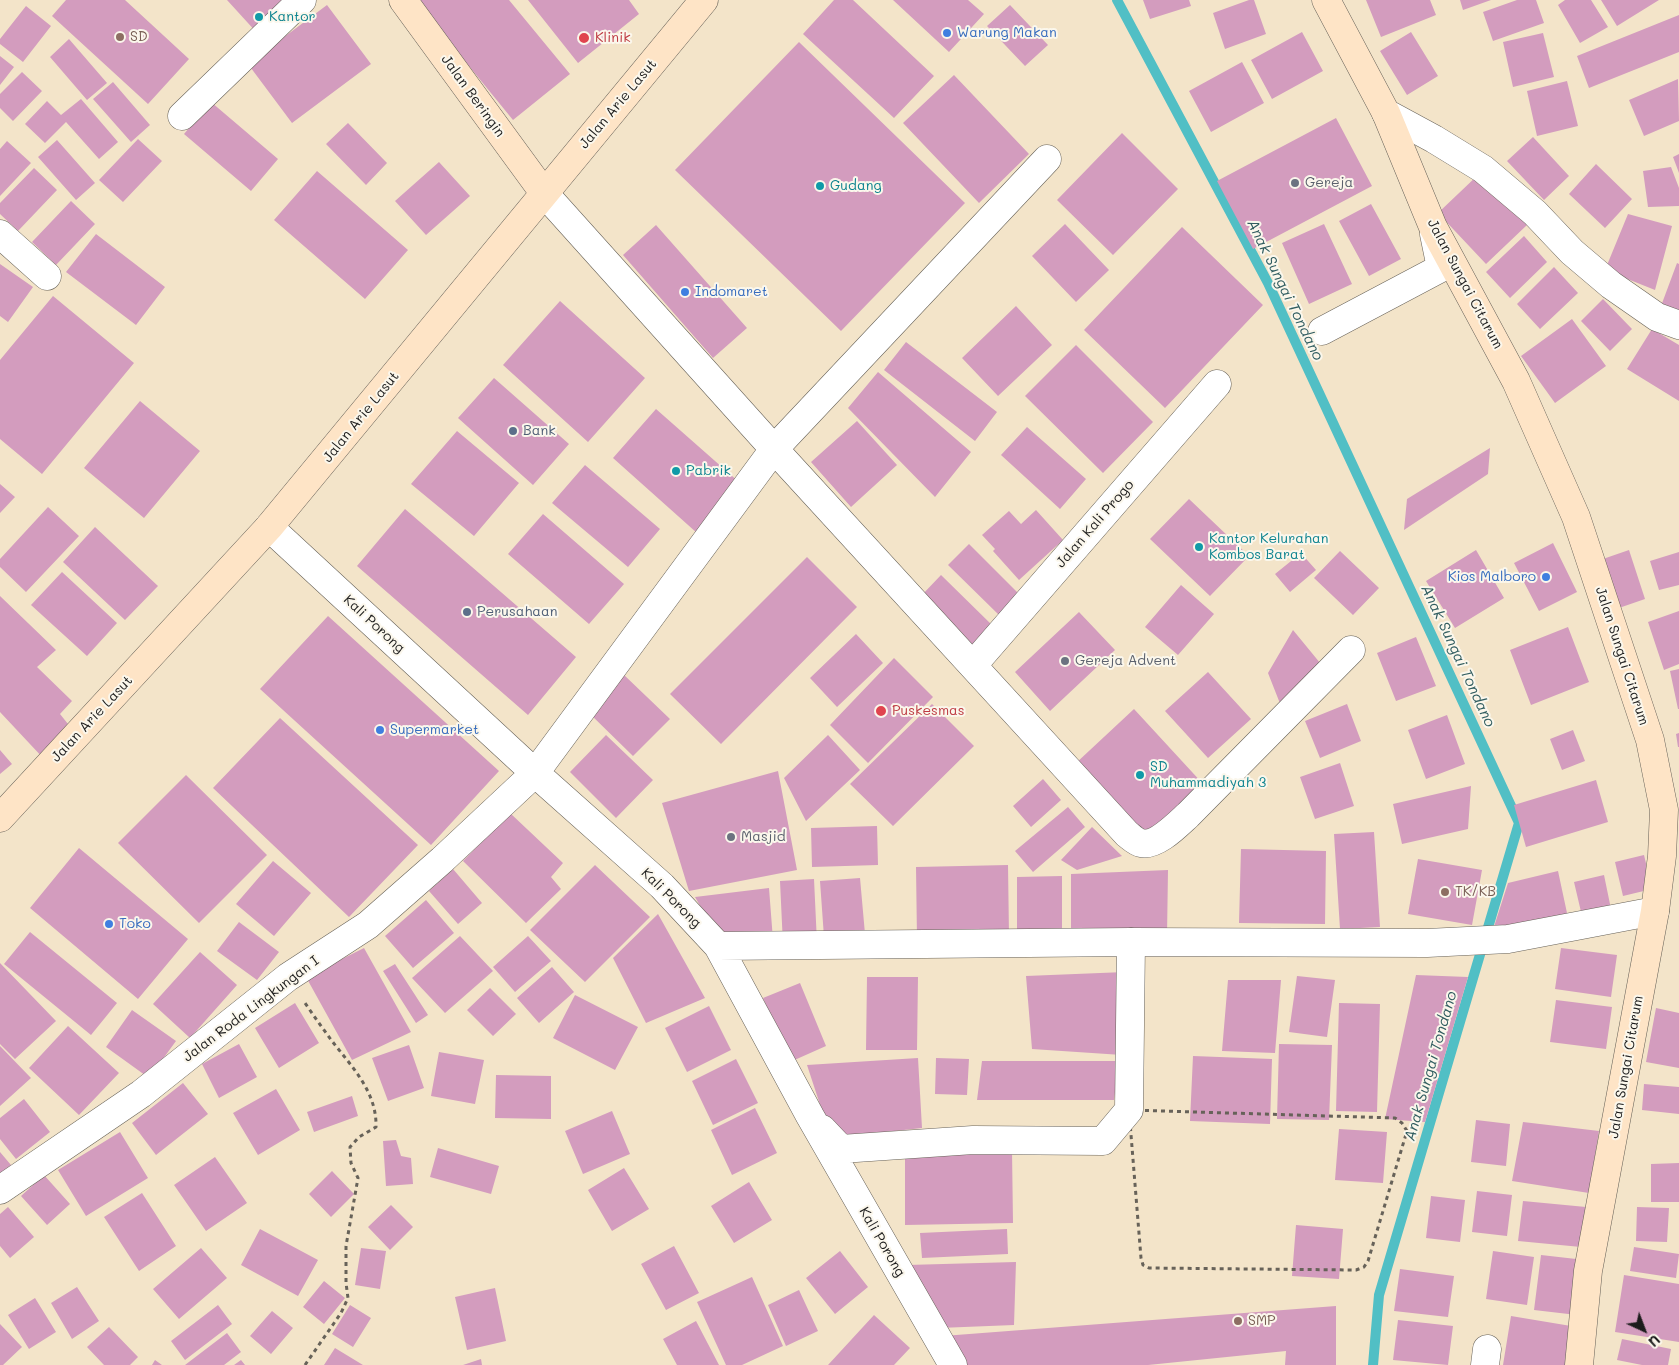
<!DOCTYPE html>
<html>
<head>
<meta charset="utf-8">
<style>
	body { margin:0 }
	#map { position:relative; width:1679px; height:1365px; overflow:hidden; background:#f3e4c9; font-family:Mali,sans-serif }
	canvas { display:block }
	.north { position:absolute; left:1619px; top:1305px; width:50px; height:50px; -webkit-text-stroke:4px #fbf7ec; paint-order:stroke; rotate:137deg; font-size:14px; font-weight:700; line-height:20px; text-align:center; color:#1c1c1c }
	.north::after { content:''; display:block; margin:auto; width:18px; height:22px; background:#1c1c1c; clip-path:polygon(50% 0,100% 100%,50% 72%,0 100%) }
</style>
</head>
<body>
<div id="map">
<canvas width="1679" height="1365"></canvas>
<div class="north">U</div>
</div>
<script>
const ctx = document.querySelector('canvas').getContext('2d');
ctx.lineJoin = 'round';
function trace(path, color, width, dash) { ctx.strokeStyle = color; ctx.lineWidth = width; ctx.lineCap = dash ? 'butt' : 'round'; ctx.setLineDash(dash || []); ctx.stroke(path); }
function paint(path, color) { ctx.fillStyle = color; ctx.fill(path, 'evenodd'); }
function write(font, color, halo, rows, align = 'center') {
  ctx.font = font + ' Mali,sans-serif'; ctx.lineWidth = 4; ctx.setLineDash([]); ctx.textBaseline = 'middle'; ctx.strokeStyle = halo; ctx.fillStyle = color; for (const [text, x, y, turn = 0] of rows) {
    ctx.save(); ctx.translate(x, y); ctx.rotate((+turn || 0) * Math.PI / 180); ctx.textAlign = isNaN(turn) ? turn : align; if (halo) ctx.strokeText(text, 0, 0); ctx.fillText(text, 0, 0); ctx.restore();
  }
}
const stream = new Path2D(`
	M1117,0L1268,283L1519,823L1379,1295L1373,1365`);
const building = new Path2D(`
	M66,0H125L189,59L148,104L52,16Z
	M227,0H295L258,34Z
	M415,0H509L570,74L513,120Z
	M528,0H629L639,14L578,63Z
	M834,0H853L934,76L894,118L803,34Z
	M893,0H968L984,14L949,52Z
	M1143,0H1189L1191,6L1150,19Z
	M1249,0H1254L1266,34L1225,49L1213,13Z
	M1366,0H1430L1436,15L1381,37Z
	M1460,0H1491L1463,10Z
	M1517,0H1536L1544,23L1493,41L1483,12Z
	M1565,0H1591L1608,27L1580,43L1558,5Z
	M1601,0H1659L1617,26Z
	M327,5L371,64L292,123L248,64Z
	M1010,5L1048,45L1025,66L987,26Z
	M26,6L51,26L23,62L0,44V39Z
	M1679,15V52L1589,88L1577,56Z
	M1302,32L1323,71L1272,99L1251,60Z
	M1411,32L1438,76L1407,95L1380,51Z
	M1543,33L1554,77L1513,87L1503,42Z
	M69,39L107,83L87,100L50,57Z
	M799,42L965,203L841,331L675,170Z
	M0,56L14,67L0,85Z
	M1242,62L1264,103L1211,132L1189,91Z
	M22,72L42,91L13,121L0,108V94Z
	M954,75L1029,154L979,203L903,123Z
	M1678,79L1679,121L1644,136L1629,100Z
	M1567,81L1578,126L1537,136L1527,91Z
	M113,82L150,125L131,142L93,99Z
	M81,99L118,142L99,159L66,122L45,143L25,124L47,101L61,115Z
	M211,102L278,159L251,191L184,134Z
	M1336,118L1372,186L1253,249L1217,181Z
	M348,123L387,163L366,185L326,144Z
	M1122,133L1178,189L1113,255L1057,200Z
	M1533,137L1569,176L1544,200L1507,161Z
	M138,139L162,161L123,202L99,180Z
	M57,140L95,183L76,200L38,157Z
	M7,141L31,163L0,196V149Z
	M1679,154V173L1673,157Z
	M439,162L470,196L426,235L395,201Z
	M1596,164L1632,199L1605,228L1569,194Z
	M1671,167L1679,188V206L1648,207L1643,171Z
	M34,168L57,190L18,231L0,214V203Z
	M317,171L408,250L365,299L274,220Z
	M1479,174L1527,225L1486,264L1438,213Z
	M71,201L95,224L56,265L32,242Z
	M1371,204L1401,259L1369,276L1339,221Z
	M1628,214L1672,226L1655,290L1605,270Z
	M1065,224L1109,270L1076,302L1032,256Z
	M1324,224L1352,284L1309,304L1282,243Z
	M656,225L747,328L713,358L623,255Z
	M1182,227L1263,305L1165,408L1084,330Z
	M96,234L165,287L136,325L66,272Z
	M1524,236L1547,262L1510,298L1486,272Z
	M1677,263L1679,264V312L1661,306Z
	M0,264L33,287L8,322L0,316Z
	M1554,267L1578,293L1540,329L1517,304Z
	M53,296L134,363L42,474L0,439V360Z
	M1603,299L1632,329L1610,351L1581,321Z
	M560,301L645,378L588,442L503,365Z
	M1016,306L1052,345L998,396L962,358Z
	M1572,319L1606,366L1555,403L1521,356Z
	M1652,329L1679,345V401L1627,369Z
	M906,342L997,412L975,441L884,370Z
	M1076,345L1153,422L1103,473L1025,396Z
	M878,372L971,452L935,497L848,408Z
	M494,378L569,444L533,485L458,418Z
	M140,401L200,451L144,518L84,468Z
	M656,409L740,483L697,533L613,458Z
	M857,421L897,465L851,507L811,462Z
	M1027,427L1086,479L1060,509L1001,455Z
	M457,431L519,483L474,536L411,484Z
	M1490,448L1488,474L1404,530L1407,499Z
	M585,465L660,529L628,567L552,503Z
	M0,484L15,497L0,513Z
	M1189,499L1249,556L1210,596L1150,539Z
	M48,507L79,536L26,592L0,567V559Z
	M405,509L576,657L528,715L357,566Z
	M1036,510L1063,540L1019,580L993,551L995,549L982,535L1009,511L1021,524Z
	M543,514L624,584L589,624L508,554Z
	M95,527L158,586L125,620L63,562Z
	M1553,543L1577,592L1539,611L1514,563Z
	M969,544L1020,595L1000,616L948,565Z
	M1476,550L1504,598L1455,628L1426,581Z
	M1629,550L1645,599L1616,609L1600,560Z
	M1340,551L1379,588L1353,615L1314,578Z
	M1679,552V585L1659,590L1650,561Z
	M1301,553L1316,570L1290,592L1275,574Z
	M807,557L857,607L721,744L670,694Z
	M62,572L117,623L87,656L31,605Z
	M941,575L993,626L973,646L921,596Z
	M1181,585L1214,614L1178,655L1145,627Z
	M0,596L56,650L37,667L72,701L60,714L72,729L44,759L0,712Z
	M1679,611V664L1664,670L1648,622Z
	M1079,612L1115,650L1050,711L1015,672Z
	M328,616L499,771L431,845L260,689Z
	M1568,627L1589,682L1531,705L1510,650Z
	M1293,630L1325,669L1281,706L1268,673Z
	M856,634L883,663L837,707L810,678Z
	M1416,637L1436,686L1396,701L1377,653Z
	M894,658L933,697L868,763L830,725Z
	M1679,669V709H1678L1670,671Z
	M1208,672L1251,719L1208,758L1165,711Z
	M623,674L670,719L633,756L587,711Z
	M932,704L974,746L893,826L850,784Z
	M1347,704L1361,741L1320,758L1305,721Z
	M1134,709L1204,785L1145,840L1075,764Z
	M1447,715L1465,764L1426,779L1408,730Z
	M280,718L418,845L349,917L213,788Z
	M1573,730L1585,761L1562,770L1550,739Z
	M1679,733V747H1678L1676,734Z
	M606,735L653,780L616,818L570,772Z
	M828,735L860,770L806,821L784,778Z
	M0,750L12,764L0,774Z
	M1340,763L1354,806L1315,819L1300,777Z
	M778,771L797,870L689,891L662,803Z
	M186,775L267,855L199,923L118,843Z
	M1043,779L1061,800L1031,827L1013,806Z
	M1596,780L1608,822L1526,847L1514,805Z
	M1471,786L1468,829L1402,844L1393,804Z
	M1068,807L1085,827L1033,872L1015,851Z
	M510,813L563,863L551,877L561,889L526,923L463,861Z
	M877,826L878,865L812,867L811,828Z
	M1092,827L1122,856L1077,870L1061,860Z
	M1374,832L1380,927L1340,929L1334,834Z
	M79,848L188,939L138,999L30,908Z
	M1241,849L1326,851L1325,924L1239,923Z
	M1644,855L1652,889L1623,896L1615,862Z
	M1418,859L1482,870L1472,925L1408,914Z
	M273,861L311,893L274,936L236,904Z
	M595,865L650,917L585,982L530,930Z
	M1008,865L1009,936L917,939L916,867Z
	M453,869L482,903L458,924L429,891Z
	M1168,870L1167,936L1071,940V874Z
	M1558,871L1570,927L1491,936L1508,883Z
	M1604,875L1611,909L1582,916L1574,882Z
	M1062,876V934L1017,935V877Z
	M860,878L865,934L824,937L820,881Z
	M814,879L817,943L783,945L780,881Z
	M769,888L773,940L721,942L695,897Z
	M426,900L454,933L413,968L385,936Z
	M658,914L705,998L646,1023L613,958Z
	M239,922L279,952L257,980L217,951Z
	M30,932L117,1003L91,1035L4,964Z
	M460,936L493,971L445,1013L412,978Z
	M528,936L551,961L515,992L493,967Z
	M364,948L411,1032L352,1060L306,977Z
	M1561,948L1617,955L1611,997L1555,989Z
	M200,952L237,985L190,1038L153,1004Z
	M0,963L56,1021L15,1059L0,1044Z
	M395,964L428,1015L416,1023L383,971Z
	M552,967L574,992L539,1023L517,998Z
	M1125,972L1122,1055L1032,1049L1026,976Z
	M1416,975L1468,977L1425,1122L1385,1119Z
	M1297,976L1335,980L1327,1037L1289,1032Z
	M867,977H918L917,1050H866Z
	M1228,980H1281L1275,1053L1222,1051Z
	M800,983L826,1046L790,1062L763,998Z
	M490,988L516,1014L493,1036L467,1010Z
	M575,995L638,1027L615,1070L553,1038Z
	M1556,1000L1612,1007L1606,1049L1550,1042Z
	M295,1003L319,1043L279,1068L255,1028Z
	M1339,1003L1380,1004L1377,1112L1336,1111Z
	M709,1006L731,1050L687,1072L665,1028Z
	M1656,1008L1679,1013V1068L1646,1062Z
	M132,1010L176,1041L149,1078L106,1047Z
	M68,1026L119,1073L79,1115L29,1068Z
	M239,1044L257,1077L219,1098L202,1064Z
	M1279,1044L1332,1045L1329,1120L1277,1119Z
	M409,1045L424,1088L388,1101L372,1058Z
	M0,1046L31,1078L0,1106Z
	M439,1052L484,1060L475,1104L431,1096Z
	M1193,1056L1272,1059L1270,1124L1190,1121Z
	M918,1058L922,1128L831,1138L807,1065Z
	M936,1058L969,1059L967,1095L935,1094Z
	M736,1059L758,1103L713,1125L692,1081Z
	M982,1061H1119L1114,1100H977Z
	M496,1075L551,1076V1119L495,1118Z
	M183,1083L208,1114L156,1155L132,1123Z
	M1644,1084L1679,1087V1114L1642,1110Z
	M276,1089L300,1130L258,1155L233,1113Z
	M352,1096L358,1116L314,1132L307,1112Z
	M24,1099L50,1132L16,1159L0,1139V1118Z
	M755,1108L777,1153L732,1175L711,1130Z
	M612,1111L630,1154L583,1174L565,1131Z
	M1476,1120L1510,1124L1506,1166L1471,1162Z
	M1523,1122L1599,1131L1589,1193L1512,1181Z
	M1339,1129L1387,1132L1383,1183L1335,1180Z
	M120,1132L148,1178L86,1216L58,1170Z
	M396,1140L401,1156L411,1158L413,1184L386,1186L383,1141Z
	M438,1148L499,1166L491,1194L430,1177Z
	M1012,1150L1013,1223L905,1225V1158Z
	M0,1152L11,1165L0,1174Z
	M215,1157L247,1203L206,1231L174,1185Z
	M1679,1163V1202H1651V1164Z
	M624,1168L649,1209L612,1231L588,1190Z
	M332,1171L354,1194L331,1217L309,1194Z
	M44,1175L70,1204L47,1225L21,1196Z
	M749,1182L772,1220L734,1243L711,1206Z
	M1477,1191L1512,1195L1507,1236L1472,1232Z
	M142,1193L176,1246L139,1271L104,1217Z
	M1431,1196L1465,1200L1460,1242L1426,1238Z
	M1523,1201L1586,1207L1581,1247L1518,1241Z
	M391,1205L413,1227L390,1250L368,1227Z
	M8,1207L34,1237L10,1258L0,1246V1214Z
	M1637,1207L1669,1208L1667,1242L1636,1241Z
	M1296,1225L1343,1229L1339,1279L1292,1276Z
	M260,1229L318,1260L298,1296L241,1265Z
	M1007,1229L1008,1254L922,1258L920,1233Z
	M674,1246L699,1293L666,1310L641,1264Z
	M1634,1247L1679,1254L1676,1278L1630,1271Z
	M201,1248L227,1278L179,1319L153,1289Z
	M361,1248L386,1251L380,1289L355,1285Z
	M840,1251L868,1287L835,1314L806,1278Z
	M1493,1251L1534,1257L1527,1305L1486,1299Z
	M1541,1255L1585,1260L1577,1315L1534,1310Z
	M1016,1262L1014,1325L939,1328L907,1265Z
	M1400,1269L1454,1276L1448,1317L1394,1311Z
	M1624,1275L1679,1284V1342L1615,1332Z
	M752,1277L783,1346L742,1365H726L697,1302Z
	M324,1281L345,1298L324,1324L303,1307Z
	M77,1287L99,1321L72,1339L51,1303Z
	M495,1288L506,1341L467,1350L455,1297Z
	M799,1290L818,1331L786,1346L768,1305Z
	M35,1298L56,1332L29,1349L8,1315Z
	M218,1305L232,1324L185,1360L171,1341Z
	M350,1305L371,1318L353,1347L332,1334Z
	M1336,1306V1365H1285L1286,1351L1148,1365H960L943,1336Z
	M272,1311L293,1328L271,1354L250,1336Z
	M874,1315L910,1348L894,1365H828Z
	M1511,1316L1577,1327L1570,1365H1503Z
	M1398,1320L1453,1326L1448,1365L1393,1360Z
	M696,1321L719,1365H677L663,1339Z
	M0,1324L22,1347L3,1365H0Z
	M109,1327L138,1357L130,1365H104L87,1347Z
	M227,1333L241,1352L224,1365H185Z
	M1622,1339L1671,1349L1668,1365H1642L1617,1360Z
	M335,1348L363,1365H324Z
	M481,1359L482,1365H463Z
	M155,1360L162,1365H152Z
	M241,1360L245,1365H234Z`);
const path = new Path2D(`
	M1129,1110L1395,1118L1402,1123L1407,1131L1368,1261L1364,1267L1356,1270L1149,1268L1143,1265L1141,1258Z
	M305,1365L341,1313L348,1298L346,1283V1246L358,1178L351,1163L350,1147L359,1137L376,1127C377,1092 352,1067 332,1041C323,1029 314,1016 305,1003`);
const street = new Path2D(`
	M1386,113L1434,139L1483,169L1535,213L1572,252L1611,285L1657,317L1679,325
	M182,116L302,0
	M544,193L774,449L1127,834C1131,837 1136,842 1141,843C1156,847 1178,824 1188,815L1351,650
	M0,234L47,276
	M1322,331L1441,268L1434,234
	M269,527L535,773L662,886L718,946L810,1116L953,1365
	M973,665L1217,384
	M718,946L1131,942L1427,943L1508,939L1655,911
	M822,1129L841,1149L973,1140L1103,1141L1129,1110L1131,942
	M0,1190L141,1094L288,977L368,925L442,860L535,773L774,449L1047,159
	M1485,1365L1487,1349`);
const secondary = new Path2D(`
	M403,0L544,193
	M1326,0L1386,113L1433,227L1516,381L1576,517L1650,740L1664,810L1662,856L1655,911L1588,1271L1579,1365
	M0,818L269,527L704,0`);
const markers = [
	[259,17,5,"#0f9aa8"],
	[947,33,5,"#3f7fe0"],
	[120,37,5,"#8d6e63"],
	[584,38,6,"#e0444e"],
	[1295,183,5,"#6b7280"],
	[820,186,5,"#0f9aa8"],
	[685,292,5,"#3f7fe0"],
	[513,431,5,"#5c6f8a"],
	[676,471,5,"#0f9aa8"],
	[1199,547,5,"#0f9aa8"],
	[1546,577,5,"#3f7fe0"],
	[467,612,5,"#5c6f8a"],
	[1065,661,5,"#6b7280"],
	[881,711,6,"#e0444e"],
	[380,730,5,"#3f7fe0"],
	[1140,775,5,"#0f9aa8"],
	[731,837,5,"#6b7280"],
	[1445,892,5,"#8d6e63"],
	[109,924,5,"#3f7fe0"],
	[1238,1321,5,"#8d6e63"]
];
const cultureNames = [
	["Kantor",269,17],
	["Gudang",830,186],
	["Pabrik",686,471],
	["Kantor Kelurahan",1209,539],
	["Kombos Barat",1209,555],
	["SD",1150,767],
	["Muhammadiyah 3",1150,783]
];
const shopNames = [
	["Warung Makan",957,33],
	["Indomaret",695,292],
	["Kios Malboro",1536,577,"right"],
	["Supermarket",390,730],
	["Toko",119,924]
];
const educationNames = [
	["SD",130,37],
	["TK/KB",1455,892],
	["SMP",1248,1321]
];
const healthNames = [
	["Klinik",595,38],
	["Puskesmas",892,711]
];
const streetNames = [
	["Jalan Beringin",473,96,54],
	["Jalan Arie Lasut",618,104,-50],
	["Jalan Sungai Citarum",1465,284,62],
	["Jalan Arie Lasut",361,417,-51],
	["Jalan Kali Progo",1095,524,-49],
	["Kali Porong",374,624,43],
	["Jalan Sungai Citarum",1622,656,72],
	["Jalan Arie Lasut",92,719,-47],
	["Kali Porong",671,898,45],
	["Jalan Roda Lingkungan I",251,1009,-37],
	["Jalan Sungai Citarum",1626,1067,-80],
	["Kali Porong",882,1242,60]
];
const worshipNames = [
	["Gereja",1305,183],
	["Gereja Advent",1075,661],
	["Masjid",741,837]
];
const serviceNames = [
	["Bank",523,431],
	["Perusahaan",477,612]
];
const waterNames = [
	["Anak Sungai Tondano",1285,290,64],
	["Anak Sungai Tondano",1458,656,65],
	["Anak Sungai Tondano",1431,1066,-74]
];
trace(stream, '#51bfc5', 10);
paint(building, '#d39cbe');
trace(street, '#676259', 29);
trace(secondary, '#676259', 29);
trace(path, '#676259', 3, [4, 4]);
trace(street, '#fff', 28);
trace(secondary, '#fee4c6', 28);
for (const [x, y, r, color] of markers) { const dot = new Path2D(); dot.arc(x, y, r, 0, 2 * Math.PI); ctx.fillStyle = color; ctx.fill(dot); trace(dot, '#fbf7ec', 2); }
write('14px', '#0d838f', '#fbf7ec', cultureNames, 'left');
write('14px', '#366cbe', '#fbf7ec', shopNames, 'left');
write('14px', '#785e54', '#fbf7ec', educationNames, 'left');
write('14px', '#be3a42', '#fbf7ec', healthNames, 'left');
write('14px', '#1c1c1c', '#fbf7ec', streetNames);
write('14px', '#5b616d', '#fbf7ec', worshipNames, 'left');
write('14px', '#4e5e75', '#fbf7ec', serviceNames, 'left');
write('italic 15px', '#315d60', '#fbf7ec', waterNames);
</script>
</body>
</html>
